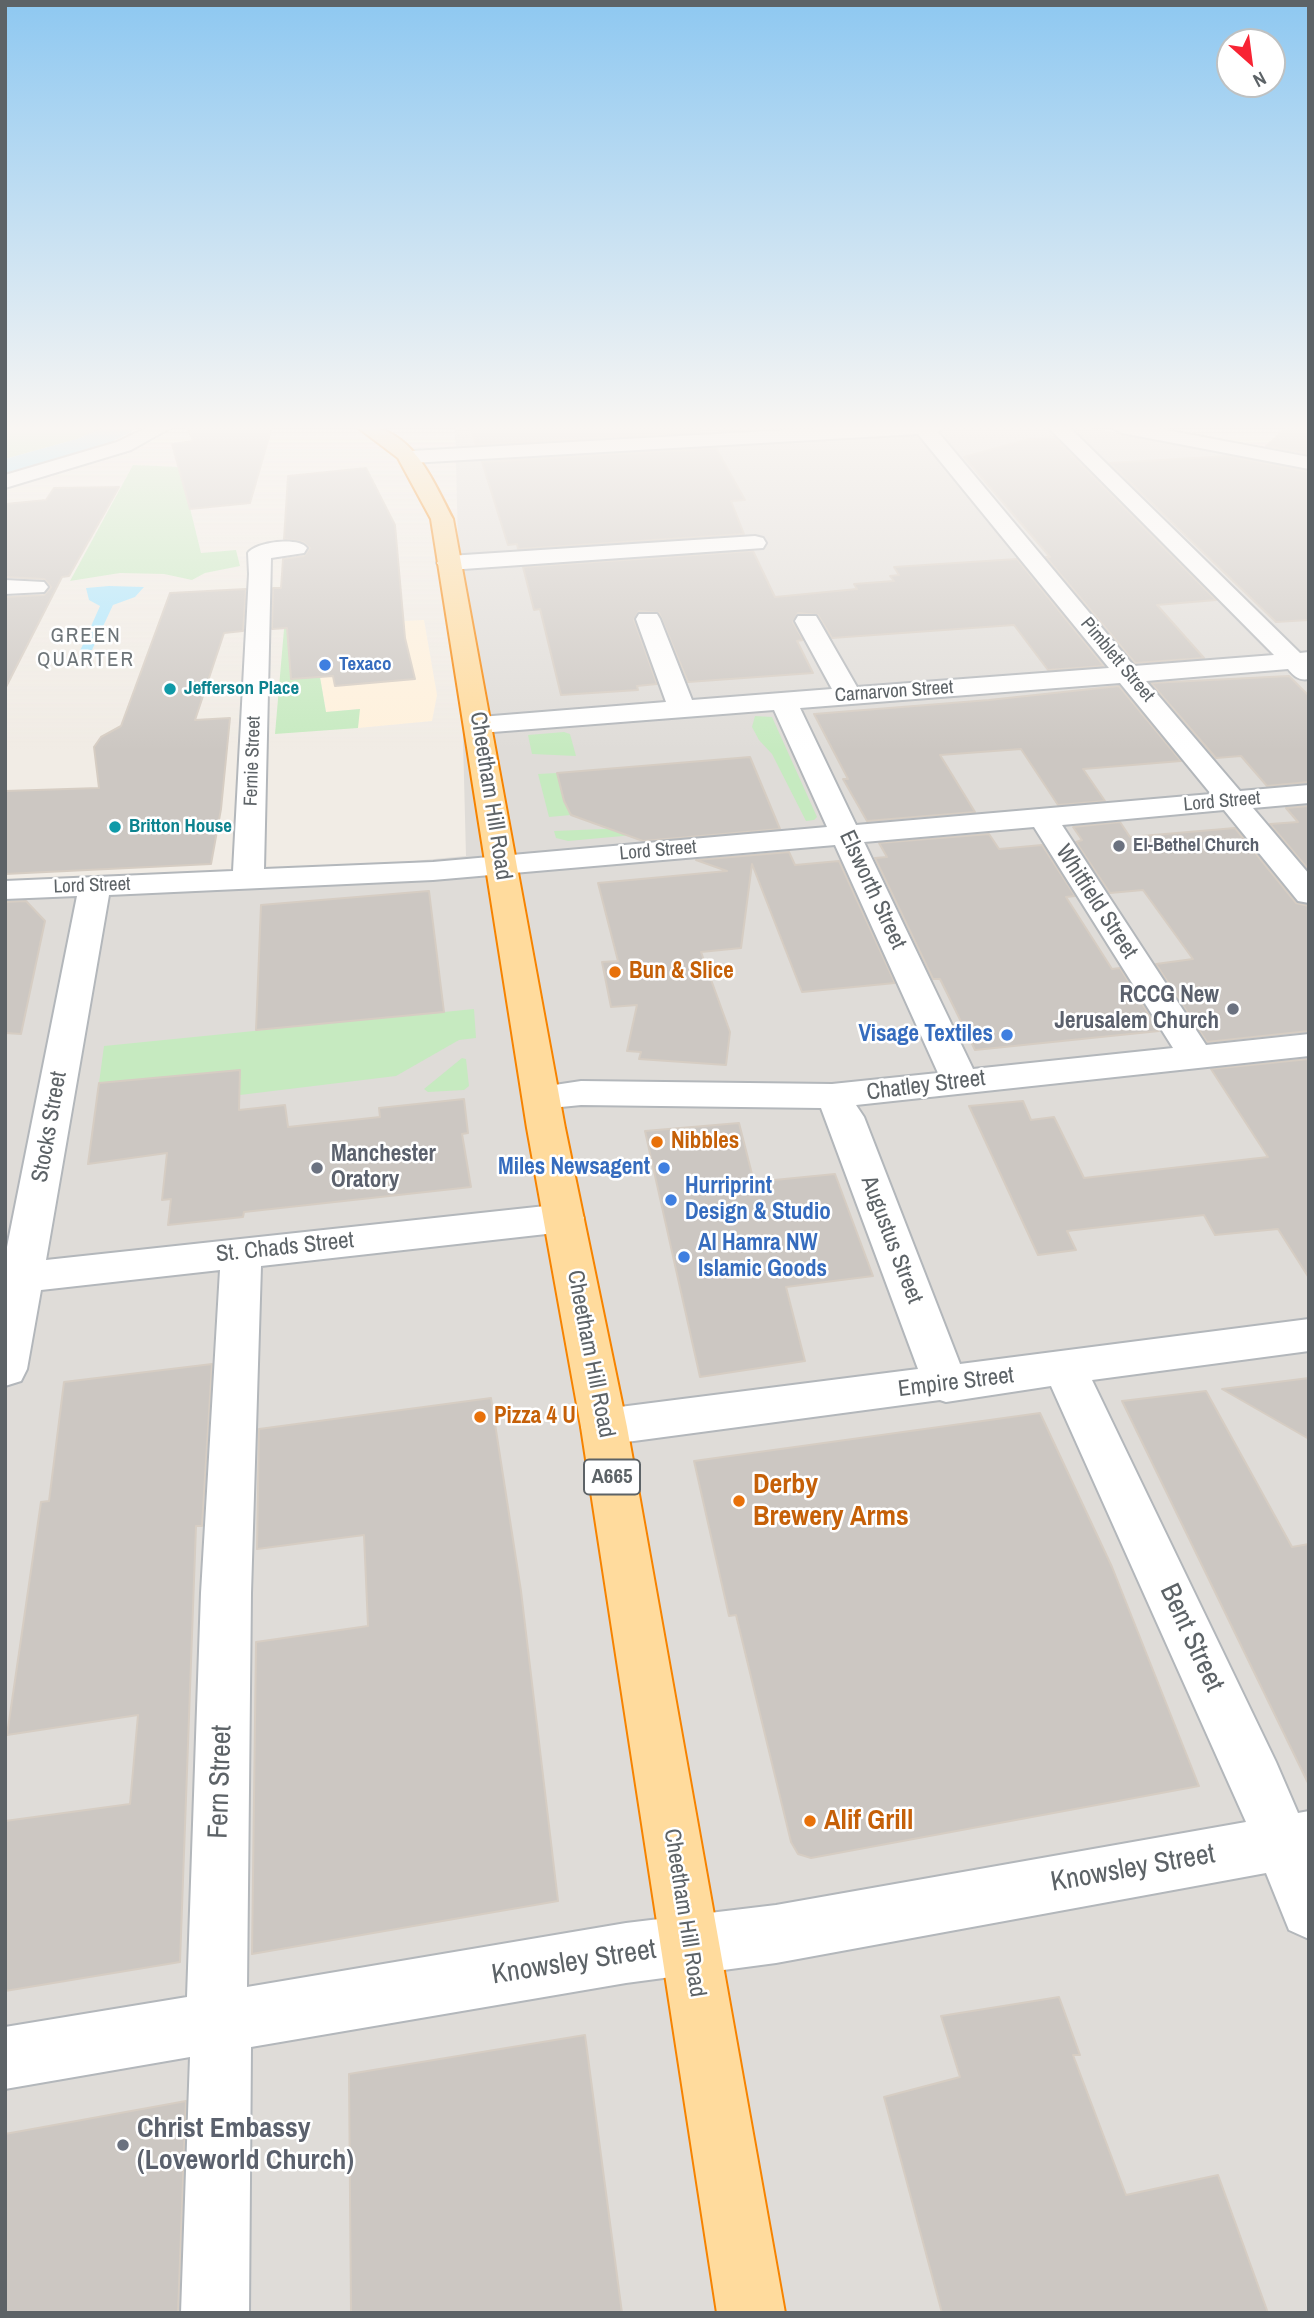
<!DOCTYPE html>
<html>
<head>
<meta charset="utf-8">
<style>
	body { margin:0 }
	#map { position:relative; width:1314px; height:2318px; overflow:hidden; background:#f1ece5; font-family:"Archivo Narrow",sans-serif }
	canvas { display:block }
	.frame { position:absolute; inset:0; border:7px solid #5d6367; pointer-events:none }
	.north { position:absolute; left:1216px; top:28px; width:70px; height:70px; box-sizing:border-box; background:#fff; border:2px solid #bec1c2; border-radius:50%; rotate:152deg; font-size:19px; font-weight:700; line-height:28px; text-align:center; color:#5d6367 }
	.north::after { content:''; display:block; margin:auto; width:24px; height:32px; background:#f82434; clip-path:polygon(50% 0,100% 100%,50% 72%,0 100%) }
</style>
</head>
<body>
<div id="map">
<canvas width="1314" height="2318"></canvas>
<div class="frame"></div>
<div class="north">N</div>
</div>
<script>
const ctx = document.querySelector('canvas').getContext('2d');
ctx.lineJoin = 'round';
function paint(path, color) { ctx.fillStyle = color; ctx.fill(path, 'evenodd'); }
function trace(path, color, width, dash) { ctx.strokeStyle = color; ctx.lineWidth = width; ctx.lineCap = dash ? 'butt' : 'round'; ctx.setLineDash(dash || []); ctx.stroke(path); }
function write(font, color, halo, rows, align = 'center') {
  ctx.font = font + ' "Archivo Narrow",sans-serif'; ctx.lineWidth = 5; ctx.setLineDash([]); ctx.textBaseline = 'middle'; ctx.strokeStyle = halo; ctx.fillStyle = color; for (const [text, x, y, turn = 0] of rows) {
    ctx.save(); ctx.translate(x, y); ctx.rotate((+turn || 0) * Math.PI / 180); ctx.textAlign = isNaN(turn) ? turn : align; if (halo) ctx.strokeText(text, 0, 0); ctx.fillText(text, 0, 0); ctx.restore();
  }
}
const commercial = new Path2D(`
	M424,620L437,695L432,721L358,728L359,709L326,712L320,677L291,679L289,657L361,623Z`);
const industrial = new Path2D(`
	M455,427H1085L1309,470V2313H5V900L466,856Z`);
const green = new Path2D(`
	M5,427H104L77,439L5,459Z
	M133,465L180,467L201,553L236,550L240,566L205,573L192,580L164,574L120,573L70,581Z
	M361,623L289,657L291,679L320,677L326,712L360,709L358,728L275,734L284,629Z
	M755,716L772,717L817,817L814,820L806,821L772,754L759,740L752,727Z
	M564,732L570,734L576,756L532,754L528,735Z
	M557,773L564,801L571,815L549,817L538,774Z
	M777,822L568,841L556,838L554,831Z
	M474,1009L476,1038L459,1040L396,1076L240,1095V1070L99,1083L104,1046Z
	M462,1058L466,1059L469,1086L464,1090L428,1092L424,1089Z`);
const water = new Path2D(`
	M104,427H138C101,453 48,461 5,473V459L77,439Z
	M109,586L144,587L135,597L113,605L92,650L80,651L100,606L89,600L86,588Z`);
const building = new Path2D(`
	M187,427H272L250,503L190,509L172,444L193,441Z
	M469,427H697L700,432L476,445Z
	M1287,427H1309V454L1266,446Z
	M1054,437L1216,600L1157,605L1204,658L1135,663L1046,557H1050L964,457L1029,439Z
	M716,448L745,500L731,501L744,534L518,549L517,544L508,545L482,462Z
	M1229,456L1309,472V620L1276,622L1110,463Z
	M366,468L395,525L405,638L415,679L335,686L333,676L291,679L287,628L272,629L273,588H281L283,559L304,556L310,548L303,542L284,539L288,476Z
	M119,487L69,576L62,577L5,689V597L44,595L51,587L44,579L5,577V504L46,500L54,488Z
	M753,551L775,597L857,589L854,584L894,581L890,576L899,575L894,567L1017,559L1104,666L1048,670L1014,625L832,638L818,615L798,613L793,622L803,640L797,641L813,673L688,682L659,613L639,611L634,620L657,684L637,686L638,690L561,695L540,609L534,610L523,567Z
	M246,589L243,631L224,633L195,720L230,718L221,809L211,864L5,874V791L99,788L94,747L101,737L121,726L170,593Z
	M1289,676L1309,696V782L1267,786L1241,756L1216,758L1151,683Z
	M1119,686L1181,761L1083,769L1105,801L1058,805L1021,749L940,755L975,812L867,821L843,779H848L814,714L989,700Z
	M750,757L780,829L643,841L571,815L564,801L557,773Z
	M1309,806V870L1270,824L1298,822L1286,808Z
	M1120,822L1130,837L1235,828L1296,903L1309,906V1031L1207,1042L1156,964L1193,959L1143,890L1110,893L1076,842L1082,840L1073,827Z
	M989,834L999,849L1042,845L1075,896L1066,897L1112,969L1120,968L1159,1031L975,1050L940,979H933L875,858L887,857L879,843Z
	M789,852L795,865L839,861L895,983L802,992L752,864L741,948L701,952L730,1032L726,1065L639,1059L641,1052L627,1051L637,1005L611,1007L602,962L618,961L598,883L727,871L696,860Z
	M429,891L444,1012L256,1030L261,905Z
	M26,901L45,921L21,1034L5,1033V902Z
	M1309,1059V1278L1278,1229L1215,1235L1204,1215L1067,1231L1076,1250L1038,1255L969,1106L1023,1101L1031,1120L1054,1117L1084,1178L1268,1157L1211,1069Z
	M240,1070L239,1110L285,1105L288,1127L380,1117L379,1108L464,1099L468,1133L462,1134L471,1187L244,1212L243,1217L168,1225L171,1199L162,1200L167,1153L88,1164L99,1083Z
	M739,1123L754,1182L835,1174L873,1276L786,1287L805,1361L700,1377L645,1131Z
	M212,1364L202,1526H196L180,1962L5,1991V1821L130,1804L138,1715L7,1735L41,1502L49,1501L64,1382Z
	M1309,1378V1439L1222,1389Z
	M1206,1391L1292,1547L1309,1544V1785L1122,1401Z
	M491,1398L521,1591L558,1901L252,1954L256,1642L368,1626L364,1535L257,1549L259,1429Z
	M1040,1413L1112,1567L1199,1786L811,1858L798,1854L791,1842L736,1615L729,1616L694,1461Z
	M1059,1997L1080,2055H1073L1126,2195L1218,2175L1268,2313H942L884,2097L960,2077L941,2016Z
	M585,2035L622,2313H351L349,2074Z
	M186,2101L178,2313H5V2134Z`);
const minor = new Path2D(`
	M148,427H172L131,450L5,488V475L117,442Z
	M841,427H945L938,432L1134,666L1274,655L1048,427H1069L1300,653L1309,652V679C1299,681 1294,676 1288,669L1146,681L1240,791L1309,785V803L1253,808L1309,874V903L1298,901L1224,810L1062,825L1206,1045L1309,1034V1056L856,1105L864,1117L960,1364L1309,1319V1351L1092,1380L1276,1762L1298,1813L1309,1811V1939L1289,1930L1266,1873L776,1963L626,1983L251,2047L249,2313H181L190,2057L5,2089V2027L187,1997L201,1593L220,1270L41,1290L27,1369L21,1381L5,1386V1257L77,896L5,899V881L233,871L249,574L248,553C255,542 299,536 307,548L304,553L271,558L264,869L433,862L827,827L774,710L480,733L470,731L466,725L470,719L480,717L666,702L636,619L639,614H657L660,619L692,700L832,689L795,621L798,616H816L819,621L857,687L1109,668L918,434L411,463L401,457L411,451ZM1120,683L1211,794L856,825L800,708ZM1034,827L1173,1048L973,1069L864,842ZM835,845L938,1073L832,1084L581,1081L528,1089L523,1097L528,1105L541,1109L581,1105L821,1108L918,1369L604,1409L588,1414L581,1427L588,1440L604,1445L940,1400L946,1402L1051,1386L1246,1822L776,1905L626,1923L247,1987L251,1593L261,1266L564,1232L578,1228L584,1218L578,1208L564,1204L46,1260L109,895L433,880Z
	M1112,427H1150L1309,457V469L1122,433Z
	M755,536L763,538L766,543L763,548L449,570L441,568L437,563L441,558L449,556Z
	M5,580L44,582L48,587L44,592L5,594Z`);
const trunk = new Path2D(`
	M357,427C410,422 432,479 453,519L565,1128L627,1427L785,2313H717L581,1427L527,1128L431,519L398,458Z`);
const markers = [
	[325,665,7,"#3f7fe0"],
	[170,689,7,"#0f9aa8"],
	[115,827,7,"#0f9aa8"],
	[1119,846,7,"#6b7280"],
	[615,972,7,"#e8710a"],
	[1233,1009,7,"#6b7280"],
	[1007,1035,7,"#3f7fe0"],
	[657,1142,7,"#e8710a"],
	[317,1168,7,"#6b7280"],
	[664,1168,7,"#3f7fe0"],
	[671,1200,7,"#3f7fe0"],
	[684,1257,7,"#3f7fe0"],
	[480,1417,7,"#e8710a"],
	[739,1501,7,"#e8710a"],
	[810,1821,7,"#e8710a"],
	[123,2145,7,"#6b7280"]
];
const farStreetnames = [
	["Pimblett Street",1117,660,50],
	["Carnarvon Street",894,692,-4],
	["Fernie Street",253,761,-88],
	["Lord Street",1222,802,-5],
	["Lord Street",658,851,-5],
	["Lord Street",92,886,-2]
];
const farShopnames = [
	["Texaco",339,665]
];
const farCulturenames = [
	["Jefferson Place",184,689],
	["Britton House",129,827]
];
const farWorshipnames = [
	["El-Bethel Church",1133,846]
];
const farNeighbourhoodnames = [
	["GREEN",86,636],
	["QUARTER",86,660]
];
const shields = [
	[612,1477,56]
];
const shieldNames = [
	["A665",612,1477]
];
const streetNames = [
	["Cheetham Hill Road",490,796,81],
	["Elsworth Street",872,890,65],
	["Whitfield Street",1096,902,57],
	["Chatley Street",926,1086,-7],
	["Stocks Street",50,1127,-80],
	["Augustus Street",891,1240,69],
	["St. Chads Street",285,1248,-6],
	["Cheetham Hill Road",590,1354,79],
	["Empire Street",956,1383,-7],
	["Cheetham Hill Road",684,1913,81]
];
const foodNames = [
	["Bun & Slice",629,972],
	["Nibbles",671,1142],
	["Pizza 4 U",494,1417]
];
const worshipNames = [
	["RCCG New",1219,996],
	["Jerusalem Church",1219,1022],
	["Manchester",331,1155,"left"],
	["Oratory",331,1181,"left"]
];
const shopNames = [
	["Visage Textiles",993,1035],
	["Miles Newsagent",650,1168],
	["Hurriprint",685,1187,"left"],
	["Design & Studio",685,1213,"left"],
	["Al Hamra NW",698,1244,"left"],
	["Islamic Goods",698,1270,"left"]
];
const nearFoodnames = [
	["Derby",753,1485],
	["Brewery Arms",753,1517],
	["Alif Grill",824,1821]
];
const nearStreetnames = [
	["Bent Street",1191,1638,65],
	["Fern Street",221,1782,-88],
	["Knowsley Street",1133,1869,-10],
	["Knowsley Street",574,1963,-9]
];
const nearWorshipnames = [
	["Christ Embassy",137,2129],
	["(Loveworld Church)",137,2161]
];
paint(commercial, '#fff1dc');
paint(industrial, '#dfdcd8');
paint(green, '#c6eac0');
paint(water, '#a7e6ff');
paint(building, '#ccc7c2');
trace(building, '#d6cdc3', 2);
trace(minor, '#b3b7bb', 4);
trace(trunk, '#f68300', 4);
paint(minor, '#fff');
paint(trunk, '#ffdb9d');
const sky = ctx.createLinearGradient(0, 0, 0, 751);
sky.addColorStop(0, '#8ec8f1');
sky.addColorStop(0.57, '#f9f6f3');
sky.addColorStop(1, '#f9f6f300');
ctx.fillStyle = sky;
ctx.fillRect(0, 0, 1314, 751);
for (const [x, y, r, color] of markers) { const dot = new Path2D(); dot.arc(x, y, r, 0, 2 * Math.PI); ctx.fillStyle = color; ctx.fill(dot); trace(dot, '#fff', 2.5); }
write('19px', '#5d6367', '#fff', farStreetnames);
write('bold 19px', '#366cbe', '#fff', farShopnames, 'left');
write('bold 19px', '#0d838f', '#fff', farCulturenames, 'left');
write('bold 19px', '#5b616d', '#fff', farWorshipnames, 'left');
ctx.letterSpacing = '2px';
write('21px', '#6e7579', '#fff', farNeighbourhoodnames);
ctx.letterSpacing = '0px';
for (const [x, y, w] of shields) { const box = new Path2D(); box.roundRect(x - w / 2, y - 17.5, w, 35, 5); ctx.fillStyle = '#fff'; ctx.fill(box); trace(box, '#5d6367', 2); }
write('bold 21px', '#5d6367', null, shieldNames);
write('23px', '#5d6367', '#fff', streetNames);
write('bold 23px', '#c56008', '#fff', foodNames, 'left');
write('bold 23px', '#5b616d', '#fff', worshipNames, 'right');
write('bold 23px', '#366cbe', '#fff', shopNames, 'right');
write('bold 28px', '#c56008', '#fff', nearFoodnames, 'left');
write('28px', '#5d6367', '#fff', nearStreetnames);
write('bold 28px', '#5b616d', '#fff', nearWorshipnames, 'left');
</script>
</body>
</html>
